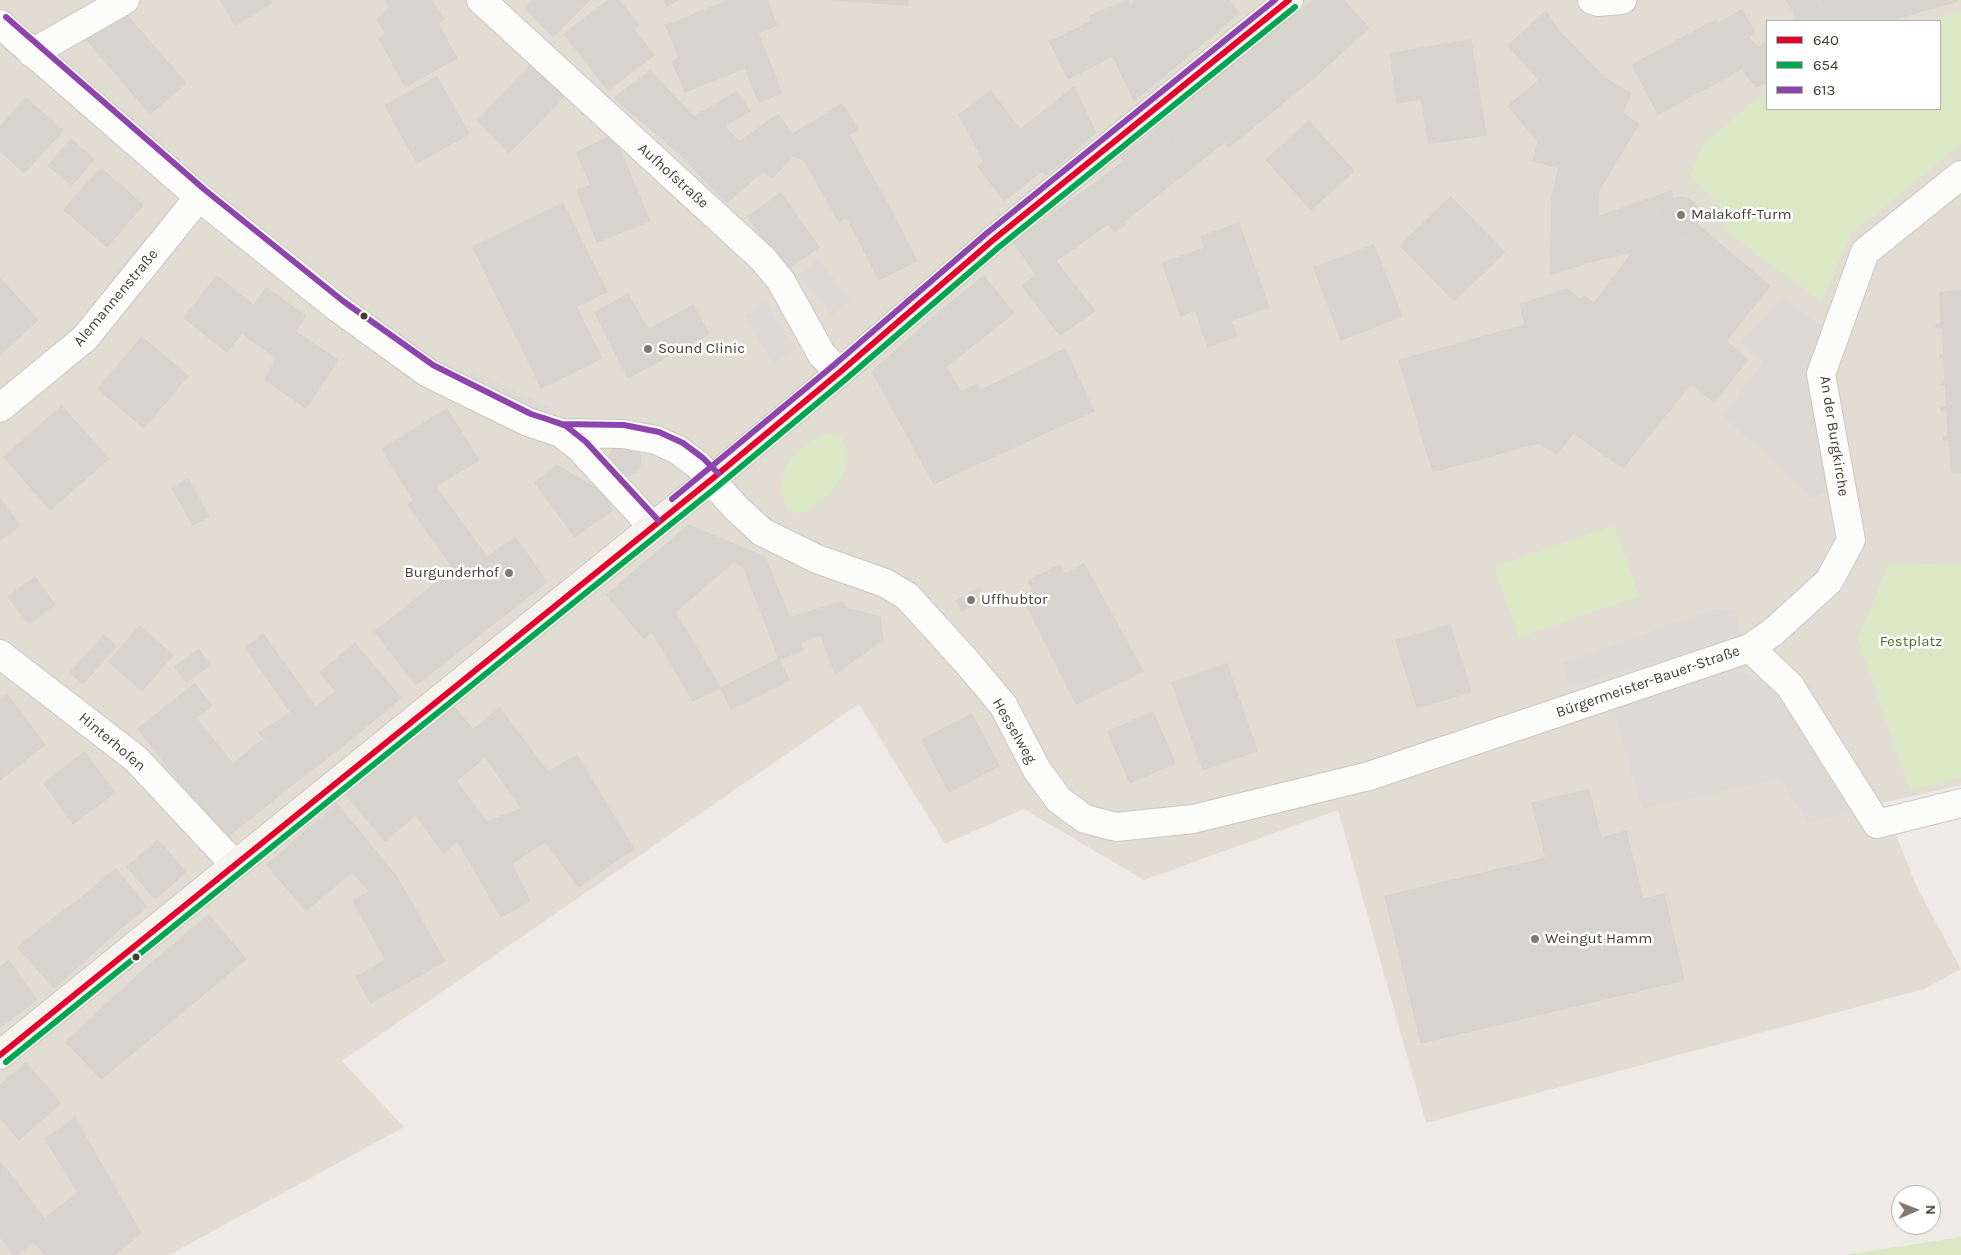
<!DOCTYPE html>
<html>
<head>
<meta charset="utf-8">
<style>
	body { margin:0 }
	#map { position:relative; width:1961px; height:1255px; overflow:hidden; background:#eeebe6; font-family:Karla,sans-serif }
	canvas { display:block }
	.legend { position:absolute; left:1766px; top:20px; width:175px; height:90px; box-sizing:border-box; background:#fff; border:1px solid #b3b1ad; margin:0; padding:6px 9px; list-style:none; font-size:15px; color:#423c33 }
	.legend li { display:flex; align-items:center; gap:10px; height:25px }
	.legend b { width:25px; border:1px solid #b3b1ad }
	.north { position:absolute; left:1891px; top:1185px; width:50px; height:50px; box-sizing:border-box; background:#fff; border:1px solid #b3b1ad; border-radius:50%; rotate:89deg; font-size:14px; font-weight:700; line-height:20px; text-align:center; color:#423c33 }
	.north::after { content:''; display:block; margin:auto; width:18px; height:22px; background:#7e7972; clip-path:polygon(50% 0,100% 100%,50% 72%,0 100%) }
</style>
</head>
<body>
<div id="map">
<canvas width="1961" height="1255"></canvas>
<ul class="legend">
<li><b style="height:6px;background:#e4002b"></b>640</li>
<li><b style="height:6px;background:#00a651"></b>654</li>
<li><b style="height:6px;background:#8e44ad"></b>613</li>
</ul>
<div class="north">N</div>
</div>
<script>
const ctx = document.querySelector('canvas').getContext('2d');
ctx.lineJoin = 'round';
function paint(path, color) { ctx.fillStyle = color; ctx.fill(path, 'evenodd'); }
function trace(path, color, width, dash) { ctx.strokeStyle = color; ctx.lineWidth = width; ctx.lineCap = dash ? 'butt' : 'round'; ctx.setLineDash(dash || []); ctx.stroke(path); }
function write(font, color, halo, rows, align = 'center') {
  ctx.font = font + ' Karla,sans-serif'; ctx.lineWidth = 5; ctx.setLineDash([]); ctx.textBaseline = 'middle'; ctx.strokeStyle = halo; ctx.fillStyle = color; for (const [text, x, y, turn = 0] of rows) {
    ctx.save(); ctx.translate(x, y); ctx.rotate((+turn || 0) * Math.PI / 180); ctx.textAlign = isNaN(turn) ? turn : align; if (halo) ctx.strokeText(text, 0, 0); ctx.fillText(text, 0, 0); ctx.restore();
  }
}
const residential = new Path2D(`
	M0,0H1961V785L1883,803L1917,887L1961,969L1924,989L1426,1123L1338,810L1144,880L1024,809L945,844L859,704L342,1061L404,1127L169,1255H0ZM1767,21H1940V109H1767Z`);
const green = new Path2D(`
	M1961,11V144L1852,233L1821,301L1724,230V214L1716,202L1690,177L1704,143L1756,100L1767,94V109H1940V21H1932Z
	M828,434L841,437C857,465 838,488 815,505C810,508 804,514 798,513C795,513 790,510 787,509C771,473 795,445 828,434Z
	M1614,526L1639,596L1519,637L1494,567Z
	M1889,563L1961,565V777L1910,790L1858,639Z
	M1961,1237V1255H1844Z`);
const parking = new Path2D(`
	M123,108L162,141L155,149L116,116Z
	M148,235L155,240L112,291L105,285Z
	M818,259L851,299L832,316L798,276Z
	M1783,297L1822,326L1810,380L1830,491L1812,498L1722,415L1763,362L1741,342Z
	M766,302L796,350L773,364L744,316Z
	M472,370L553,409L548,419L468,380Z
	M1714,609L1735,610L1741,637L1569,687L1562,663Z
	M1741,671L1768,683L1783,702L1850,812L1809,823L1778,779L1643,809L1618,729L1615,707L1716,672Z`);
const building = new Path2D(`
	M221,0H270L272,3L235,25Z
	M386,0H431L444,19L377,20L389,7Z
	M533,0H590L553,37L525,8Z
	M609,0H619L639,25L634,29L654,55L608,90L564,34Z
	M664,0H679L667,6Z
	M729,0H767L777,25L758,33L782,93L759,102L745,68L685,92L672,61L679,58L666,26Z
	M831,0H908V5Z
	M1137,0H1229L1239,13L1163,77L1131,5Z
	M1314,0H1344L1369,28L1316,76L1276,31Z
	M1787,0H1817L1829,21H1798Z
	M1820,0H1849L1859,21H1829Z
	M1849,0H1958V1L1888,21H1859Z
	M1128,1L1163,77L1134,101L1113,56L1068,79L1050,42L1092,21L1090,16Z
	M120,7L186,83L150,114L85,38Z
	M1742,10L1755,32L1749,37L1758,48L1767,42V82L1756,87L1742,69L1718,24Z
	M1546,11L1558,30L1605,78L1581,101L1559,168L1533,161L1538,142L1508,106L1539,80L1508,46Z
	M444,19L438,24L457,58L405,87L379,38L386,33L377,20Z
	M1716,20L1742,69L1658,114L1632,65Z
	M1276,31L1316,76L1228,148L1206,87Z
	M1471,40L1486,135L1429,144L1421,99L1397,103L1390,54Z
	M531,65L564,97L509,153L477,121Z
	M651,71L707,131L681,155L614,98Z
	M437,77L469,134L417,163L385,106Z
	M1605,78L1631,94L1622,113L1639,124L1599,191L1597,217L1579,230L1590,262L1550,275L1552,195L1559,168L1581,101Z
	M1074,87L1096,133L1046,175L1013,136Z
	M1206,87L1225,142L1183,175L1166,122Z
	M991,91L1021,130L984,162L959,115Z
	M737,92L750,111L725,126L719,120L707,131L694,117Z
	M26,98L63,131L24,173L0,151V127Z
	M842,104L858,129L804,160L793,156L772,178L763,171L727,203L701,177L739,142L778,114L792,134Z
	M719,120L739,142L701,177L681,155Z
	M1309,121L1354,171L1311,210L1266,160Z
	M1166,122L1183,175L1125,221L1099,180L1124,161L1122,157Z
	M614,135L628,168L591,185L576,153Z
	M849,135L884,197L839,222L804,160Z
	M1013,136L1042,171L1004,201L978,167Z
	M71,139L94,159L72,185L48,166Z
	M101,168L143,205L107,247L64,210Z
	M628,168L650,221L597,242L577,190L591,185Z
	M1099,180L1126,224L1114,232L1108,224L1056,261L1095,311L1060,335L1022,286L1036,275L1014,243Z
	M1672,191V198L1664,207L1663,218L1669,229L1674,232L1651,248L1590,262L1579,230L1597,217Z
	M781,193L819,247L785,271L748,217Z
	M1663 215a18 18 0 1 1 36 0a18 18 0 1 1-36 0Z
	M884,197L917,261L879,280L847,218Z
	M1451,197L1505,252L1454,301L1400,246Z
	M563,203L607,292L576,306L602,358L541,388L473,247Z
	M1239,223L1269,307L1231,321L1237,336L1208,347L1195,310L1181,316L1162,263L1205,248L1201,237Z
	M1697,224L1770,286L1726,341L1748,360L1714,402L1691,384L1623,468L1573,433L1557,454L1538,443L1433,472L1399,360L1525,325L1520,304L1567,289L1581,300L1584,296L1594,303L1632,253L1651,248L1674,232L1687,233Z
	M1374,245L1402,316L1341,340L1314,268Z
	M217,276L260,310L227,352L184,318Z
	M984,276L1014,313L966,351L937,314Z
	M0,278L38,320L0,355Z
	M267,288L306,316L276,358L243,334L260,310L254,305Z
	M1961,291V473H1954L1951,471L1949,440H1943V437H1948L1947,411H1941V407H1947L1945,385H1942V382L1945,381L1944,358H1940V355H1944L1942,328H1936V324H1941L1940,293Z
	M628,294L648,330L693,305L709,334L628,378L595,313Z
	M937,314L966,351L946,367L961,391L977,384L1010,449L934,484L872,372Z
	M295,331L338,360L306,408L265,380L276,358Z
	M142,337L188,376L144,428L98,389Z
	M1065,349L1094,411L1056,428L1026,369Z
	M1026,369L1056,428L1010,449L980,391Z
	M62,406L109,459L50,510L4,457Z
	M447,409L479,460L413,500L382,449Z
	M609 460a16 16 0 1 1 32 0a16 16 0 1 1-32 0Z
	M557,465L599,490L613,510L575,537L535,483Z
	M188,479L209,516L193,525L172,489Z
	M435,486L487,557L515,537L547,582L496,622L454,569L408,505Z
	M0,498L20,526L0,540Z
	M689,525L748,550L675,612L647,561Z
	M748,550L765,557L803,650L779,659L743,566L733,562Z
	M647,561L675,612L644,639L607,595Z
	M1084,564L1143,671L1076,704L1022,596L1033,590L1028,581L1060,565L1065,574Z
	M454,569L496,622L416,685L375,632Z
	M35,577L55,605L29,624L8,597Z
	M980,588L986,599L962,611L956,601Z
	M843,602L847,608L880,617L883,640L835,674L821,635L800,642L790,618Z
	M675,612L721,688L693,701L652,632Z
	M1450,625L1471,692L1417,708L1396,641Z
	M140,626L173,655L142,691L109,662Z
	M263,634L316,707L303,716L297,709L291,713L246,648Z
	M104,635L116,646L83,684L70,673Z
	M355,643L401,698L366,727L320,673Z
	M199,650L210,665L186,682L175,667Z
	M779,659L789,680L731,709L721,688Z
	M1227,664L1257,751L1203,770L1172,683Z
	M195,684L212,706L196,718L233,764L262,740L296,782L225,839L138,729Z
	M336,692L366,727L330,756L303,716Z
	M7,694L45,745L0,780V700Z
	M454,706L491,752L434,800L396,754Z
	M500,708L548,772L577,755L634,849L578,887L485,757L491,752L473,730Z
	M297,709L330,756L296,782L259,733Z
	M1153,712L1175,763L1130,783L1108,732Z
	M972,714L999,766L949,792L922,740Z
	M85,752L115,793L73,824L44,783Z
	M396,754L434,800L385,841L346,795Z
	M456,781L487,822L522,808L545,842L512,863L530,901L501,917L434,800Z
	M1589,790L1601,838L1626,831L1643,899L1664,894L1684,980L1421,1043L1385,896L1546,858L1532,803Z
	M434,800L457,840L444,854L416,815Z
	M337,804L397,877L370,892L352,872L306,911L267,865Z
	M158,840L186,872L155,899L127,867Z
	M116,869L147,907L115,933L84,896Z
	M397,877L445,961L371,1003L356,977L386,960L353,901Z
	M84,896L115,933L79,966L45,925Z
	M209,915L246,959L183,1012L146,968Z
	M45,925L79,966L54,988L18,948Z
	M9,961L37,1000L7,1022L0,1013V967Z
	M146,968L183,1012L101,1079L66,1042Z
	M0,1013L7,1022L0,1027Z
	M26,1063L61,1103L19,1140L0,1118V1086Z
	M75,1118L141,1233L114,1255H45L27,1233L78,1192L45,1139Z
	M0,1161L45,1219L27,1233L34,1242L16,1255H14L0,1237Z`);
const street = new Path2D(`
	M481,0L763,259L781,281L822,355L840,372
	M1592,0L1598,2L1622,0
	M0,24L199,197L338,308L428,373L528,422L561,433L623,434L656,440L678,450L698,465L735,507L762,532L817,559L885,583L907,596L966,661L1003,705L1037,770L1059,800L1085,819L1116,827L1193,819L1369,776L1750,648L1773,632L1829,581L1851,540L1821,374L1865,252L1961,175
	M32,53L125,0
	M0,408L85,338L199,197
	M561,433L580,448L652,526
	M1750,648L1790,686L1877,824L1961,803
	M0,654L136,759L234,864`);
const secondary = new Path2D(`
	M0,1055L712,479L840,372L993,240L1289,0`);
const bus1 = new Path2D(`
	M0,1055L712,479L840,372L993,240L1289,0`);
const bus2 = new Path2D(`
	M6,1062L718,486L846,379L999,247L1295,7`);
const bus3 = new Path2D(`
	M6,17L205,190L343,301L433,365L531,414L562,424L624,425L659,432L683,443L703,458L718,473
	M544,418L566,426L586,442L658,520
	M672,499L834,365L987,233L1275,0`);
const markers = [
	[1681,215,5,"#7e7972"],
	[364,316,4.5,"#423c33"],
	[648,349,5,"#7e7972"],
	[509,573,5,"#7e7972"],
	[971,600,5,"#7e7972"],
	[1535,939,5,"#7e7972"],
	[136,957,4.5,"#423c33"]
];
const streetNames = [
	["Aufhofstraße",673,176,42],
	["Alemannenstraße",116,298,-50],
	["An der Burgkirche",1834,436,81],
	["Bürgermeister-Bauer-Straße",1648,682,-19],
	["Hesselweg",1014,731,60],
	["Hinterhofen",112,742,40]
];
const poiNames = [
	["Malakoff-Turm",1691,215],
	["Sound Clinic",658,349],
	["Burgunderhof",499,573,"right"],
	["Uffhubtor",981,600],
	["Weingut Hamm",1545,939]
];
const parkNames = [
	["Festplatz",1911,642]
];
paint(residential, '#e2ddd3');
paint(green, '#dbe8c6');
paint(parking, '#dddad6');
paint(building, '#d7d4ce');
trace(building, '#d6d2cc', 1);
trace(street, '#cac7c2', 30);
trace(secondary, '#cdc8bd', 30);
trace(street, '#fcfcfb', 28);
trace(secondary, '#f5f3ed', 28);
trace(bus1, '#e4002b', 6);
trace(bus2, '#00a651', 6);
trace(bus3, '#8e44ad', 6);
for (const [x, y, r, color] of markers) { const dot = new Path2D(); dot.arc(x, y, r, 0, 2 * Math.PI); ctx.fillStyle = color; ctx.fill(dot); trace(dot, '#fff', 2); }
write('15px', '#423c33', '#fff', streetNames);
write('15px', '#423c33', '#fff', poiNames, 'left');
write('15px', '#457228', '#fff', parkNames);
</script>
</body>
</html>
